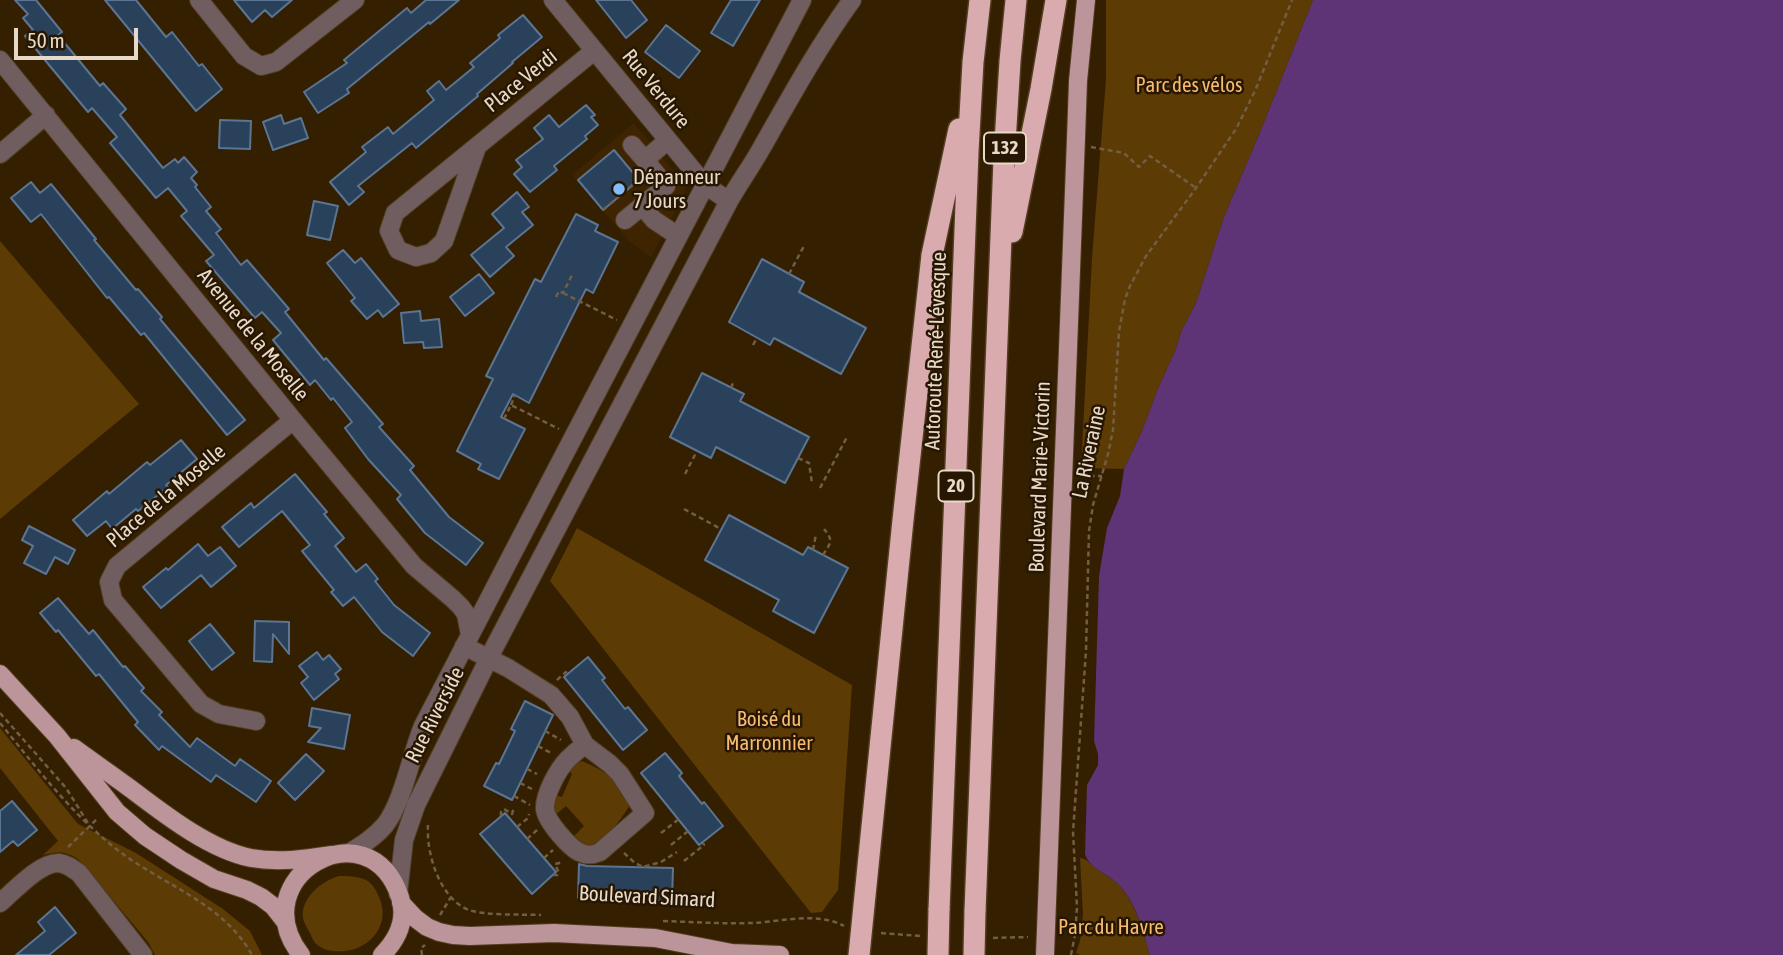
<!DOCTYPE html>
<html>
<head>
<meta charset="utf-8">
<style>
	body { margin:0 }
	#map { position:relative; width:1783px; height:955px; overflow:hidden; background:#351f01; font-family:"Asap Condensed",sans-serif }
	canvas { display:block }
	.scale { position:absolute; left:14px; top:28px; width:124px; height:32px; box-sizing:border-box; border:4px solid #e8dac9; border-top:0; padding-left:9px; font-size:21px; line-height:24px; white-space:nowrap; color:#e8dac9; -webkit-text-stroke:5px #271702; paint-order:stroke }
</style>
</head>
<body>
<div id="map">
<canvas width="1783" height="955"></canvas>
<div class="scale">50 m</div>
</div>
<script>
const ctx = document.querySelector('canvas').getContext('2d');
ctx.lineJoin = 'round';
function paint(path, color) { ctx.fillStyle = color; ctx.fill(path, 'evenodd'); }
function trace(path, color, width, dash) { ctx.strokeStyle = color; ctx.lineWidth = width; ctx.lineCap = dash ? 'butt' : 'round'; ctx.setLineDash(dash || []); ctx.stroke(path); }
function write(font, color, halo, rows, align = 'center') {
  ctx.font = font + ' "Asap Condensed",sans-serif'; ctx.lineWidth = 5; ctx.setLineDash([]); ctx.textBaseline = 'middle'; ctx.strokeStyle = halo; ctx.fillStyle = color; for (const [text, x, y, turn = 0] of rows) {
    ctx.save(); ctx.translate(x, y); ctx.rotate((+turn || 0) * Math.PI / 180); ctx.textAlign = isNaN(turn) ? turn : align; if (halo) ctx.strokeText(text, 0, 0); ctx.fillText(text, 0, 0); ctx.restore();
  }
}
const built = new Path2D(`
	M634,123L685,185L684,195L651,257L630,242L572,175Z`);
const green = new Path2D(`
	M1106,0H1313L1261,130L1224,217L1196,303L1181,332L1176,349L1157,391L1142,431L1124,469L1081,468L1092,258L1106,79Z
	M0,241L139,404L0,519Z
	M577,528L852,685L838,890L822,912L811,913L550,581Z
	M0,728L78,824L136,853L223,909L250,931L262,955H155L148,942L81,862C69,851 58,851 43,855L58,841L0,768Z
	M582,761C606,771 619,781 630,805C619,822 604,845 583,846L573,837L584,826L566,806L554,816L553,802L555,795L562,797L572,774L569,771L572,765Z
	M1080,858C1088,859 1090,864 1097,869C1105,875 1113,879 1119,885C1136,904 1143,931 1150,955H1080L1076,953L1080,941L1083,915Z
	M339,876C348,876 357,876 366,880C373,884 376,890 379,897C391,923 372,948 345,951C336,952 326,951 319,946C314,943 312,938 310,933C307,928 304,923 303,918C300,898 323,880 339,876Z`);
const water = new Path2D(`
	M1313,0H1783V955H1150C1143,931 1136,902 1118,884C1107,873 1090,869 1085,854L1087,785L1098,765V754L1094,741L1099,576L1107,528L1120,496L1124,469L1142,431L1157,391L1176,349L1181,332L1196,303L1224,217L1261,130Z`);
const building = new Path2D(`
	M15,0H36L62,32L58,35L100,86L103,83L126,109L120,115L163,168L175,159L178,163L184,157L197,172L191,178L197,185L195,187L211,207L206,211L221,229L216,233L241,265L247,260L289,309L285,312L324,360L326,358L383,424L379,427L414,466L410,470L449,517L483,543L466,565L425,533L397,499L401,495L368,459L345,428L352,422L333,398L331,400L315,380L310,385L273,340L281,333L262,312L255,318L206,261L214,255L181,216L187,211L168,188L156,198L110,143L117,137L92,108L88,112L25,36L33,30L23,18L28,14Z
	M105,0H136L166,37L172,32L199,66L202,64L222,89L196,111Z
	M234,0H292L272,17L265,10L252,22Z
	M426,0H459L430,24L429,22L347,89L349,93L318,113L304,92L347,63L344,60L407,8L411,13Z
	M596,0H631L647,20L626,38Z
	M731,0H760L733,46L711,33Z
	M523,15L542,37L512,62L513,63L477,94L478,96L416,148L412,143L358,186L364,192L349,205L330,182L366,152L362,147L388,127L393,134L434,100L427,91L439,81L446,90L474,67L470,63L500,38L498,35Z
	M666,25L700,51L679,78L645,52Z
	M586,105L595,115L591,117L598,125L585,136L587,139L554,166L557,170L530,192L514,174L522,167L516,160L543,139L534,128L549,115L559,127Z
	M281,115L284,124L301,118L308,138L273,150L263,122Z
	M220,120L251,121L250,149L219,148Z
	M614,150L639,180L603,210L578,180Z
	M31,182L40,193L51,184L96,239L94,240L136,290L138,289L162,317L160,319L245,420L227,435L144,333L141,335L109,297L107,298L41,214L31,222L11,198Z
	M517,192L529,207L522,212L533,225L506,247L514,256L490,277L471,255L504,228L492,214Z
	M314,201L338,206L330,240L307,235Z
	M576,214L598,225L595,231L618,242L593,293L586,289L529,403L513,394L501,417L525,429L499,479L478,469L481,464L457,451L493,379L486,376L535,279L541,282Z
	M343,250L355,263L361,258L399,304L383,317L378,310L367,319L351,301L355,298L327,263Z
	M762,259L804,282L799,292L866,328L841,374L774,338L770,345L729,322Z
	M479,274L494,293L465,316L450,297Z
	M420,311L421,321L439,319L442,347L424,348L423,342L404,343L401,313Z
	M702,373L744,394L740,401L809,437L785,483L716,447L711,458L670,437Z
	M181,440L197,459L166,485L168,487L138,511L136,509L112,529L106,521L87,536L73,520L107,491L109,494L147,462L150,465Z
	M295,474L327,512L324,514L344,538L335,546L356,572L366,564L378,579L375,581L394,605L430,633L413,656L382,632L354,597L343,606L331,592L334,590L302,551L310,545L282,511L239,547L222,527L251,503L254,508Z
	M729,515L803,555L808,547L848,568L814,633L773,611L779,600L705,560Z
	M29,526L75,550L68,564L55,557L46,574L24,563L33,546L22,540Z
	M198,544L208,556L220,547L236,566L211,587L201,575L161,608L143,587L166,568L168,570Z
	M58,598L89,634L93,630L123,667L125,666L144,688L141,691L162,712L159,715L190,747L197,738L235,766L240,759L271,781L256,802L216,775L211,782L162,746L159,750L135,725L138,722L99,674L96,676L58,630L56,632L40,613Z
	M255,621L289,622V654L273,634L272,662L254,661Z
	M210,624L234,653L212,670L189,641Z
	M317,652L323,660L329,655L341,669L335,674L339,679L314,700L301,683L308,677L299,666Z
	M588,657L605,678L602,680L625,709L628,707L647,730L623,750L564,677Z
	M525,701L553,715L512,800L484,786L496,763L499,764L515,731L511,729Z
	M312,708L350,715L344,749L308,742L321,728L309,726Z
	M665,753L682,773L679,776L702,804L704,802L723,826L699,845L641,773Z
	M306,754L324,771L295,800L278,783Z
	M12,801L37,830L18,846L13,841L0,852V811Z
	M505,813L556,872L532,894L480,834Z
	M579,864L587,866L673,868L672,901L578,898Z
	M55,907L76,933L49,955H16L45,931L38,922Z`);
const path = new Path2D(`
	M1091,147L1124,153L1139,167L1150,156L1196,188
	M603,210L638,180
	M789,274L805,244
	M563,293L617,320
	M556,297L559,291L563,293L572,275
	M753,345L757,338
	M731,388L733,383
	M511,405L515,395
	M504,419L511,405L559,429
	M798,458L809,463L812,483
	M685,474L697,451
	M1081,476H1102
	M820,488L847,437
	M684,509L721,529
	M813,550L816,534
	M823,555C831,542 834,541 824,529
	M557,680L566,672L567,674
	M0,713L66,788L88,823
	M0,723C36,767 70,812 115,848C160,884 223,902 252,955
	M545,731L561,740
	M538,746L551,753
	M527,769L537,774
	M520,783L532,789
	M514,796L530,805
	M501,816V812L504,809L512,814L514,807
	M428,825C426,854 440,899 469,910C487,916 521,914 541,915
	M517,827L528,818L529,814
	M661,833L679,819
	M527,839L537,830
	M671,845L688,831
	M68,847L98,818
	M624,853L635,863L643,867L661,862L677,852
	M544,858L553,850
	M684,861L704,845L703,843
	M553,875H557L559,873L555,864L563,862
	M440,915L451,897
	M663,921C693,922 722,924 752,923C781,922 816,911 844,926
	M881,933L920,936
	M993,938L1028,937
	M422,955L421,948L425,945
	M1071,955L1075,935L1077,907L1073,832L1086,651L1089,531L1093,505L1108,454L1113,430L1119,331L1125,299L1130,286L1146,256L1196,188L1236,129L1255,91L1292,0`);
const minor = new Path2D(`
	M199,0L244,56L261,66L276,62L355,0
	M553,0L705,185L729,201
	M0,60L293,420L414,566L453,599L461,607L466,614L470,635
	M668,140L645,160L666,186L642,206L654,220L678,236
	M632,145L645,160
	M477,147L444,241L431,253L416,257L398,250L389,231L395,213L594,51
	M0,154L46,115
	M625,220L642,206
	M464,646L508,668L551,695L570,717L585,745L610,764L620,774L645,813L600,852C593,855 587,856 579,852C569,847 546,821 545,809C544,795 558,769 568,759C573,754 579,749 585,745
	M256,721L219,714L201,704L113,600L109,582L117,566L293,420
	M349,853C362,845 375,837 385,825C403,802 411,755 423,726L519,541L802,0
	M398,894L404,840L416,805L495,646L729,201C739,183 751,167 761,149C790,98 818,47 852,0
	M0,903C14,891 40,862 59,863C67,864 72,868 79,873L143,955`);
const major = new Path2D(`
	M0,674L57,736L117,812L145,836L181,860L214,879L247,890L261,897L273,906L284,920
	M74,748C93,762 112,775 131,789C164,814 210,850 251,858C278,863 305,859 332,855
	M401,903L415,918L427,927L439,932L453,935L470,936L554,933L655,938L732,953L780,955
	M301,955C241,877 369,804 400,897C407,919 398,939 382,955
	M1045,955L1076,138L1078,81L1086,0`);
const highway = new Path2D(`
	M1012,232L1041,89L1056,0
	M939,910L968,152L973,62L980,0
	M975,911L1004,159L1010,61L1016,0
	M859,955L903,520L932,255L959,129`);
const highwayBridge = new Path2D(`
	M938,955L939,910
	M974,955L975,911`);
const markers = [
	[619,189,7,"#83bcfb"]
];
const shields = [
	[1005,148,42],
	[956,486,35]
];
const shieldNames = [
	["132",1005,148],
	["20",956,486]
];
const streetNames = [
	["Place Verdi",521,81,-39],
	["Rue Verdure",656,89,51],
	["Avenue de la Moselle",253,335,51],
	["Autoroute René-Lévesque",936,351,-88],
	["La Riveraine",1089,452,-78],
	["Boulevard Marie-Victorin",1040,477,-88],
	["Place de la Moselle",166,496,-40],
	["Rue Riverside",435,715,-63],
	["Boulevard Simard",647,897,3]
];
const parkNames = [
	["Parc des vélos",1189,85],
	["Boisé du",769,719],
	["Marronnier",769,743],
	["Parc du Havre",1111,927]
];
const poiNames = [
	["Dépanneur",633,177],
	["7 Jours",633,201]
];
paint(built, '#3e2400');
paint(green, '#5d3b05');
paint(water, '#5e3476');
paint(building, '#29415b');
trace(building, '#5b7592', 2);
trace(minor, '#523d21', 20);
trace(major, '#523d21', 20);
trace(highway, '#523d21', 24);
trace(path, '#715e44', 2.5, [5, 3.5]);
trace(minor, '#705d5f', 18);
trace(major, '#bb9599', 18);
trace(highway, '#d9abaf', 21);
trace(highwayBridge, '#523d21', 24, []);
trace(highwayBridge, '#d9abaf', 21);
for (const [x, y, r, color] of markers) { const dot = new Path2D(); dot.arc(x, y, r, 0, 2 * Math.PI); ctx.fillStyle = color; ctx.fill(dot); trace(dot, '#271702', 2.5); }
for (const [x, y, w] of shields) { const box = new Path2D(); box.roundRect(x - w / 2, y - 15.5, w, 31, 5); ctx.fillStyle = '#271702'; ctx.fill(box); trace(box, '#e8dac9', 2); }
write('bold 19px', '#e8dac9', null, shieldNames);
write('21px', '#e8dac9', '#271702', streetNames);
write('21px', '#f6bb70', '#271702', parkNames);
write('21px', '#e8dac9', '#271702', poiNames, 'left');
</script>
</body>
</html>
